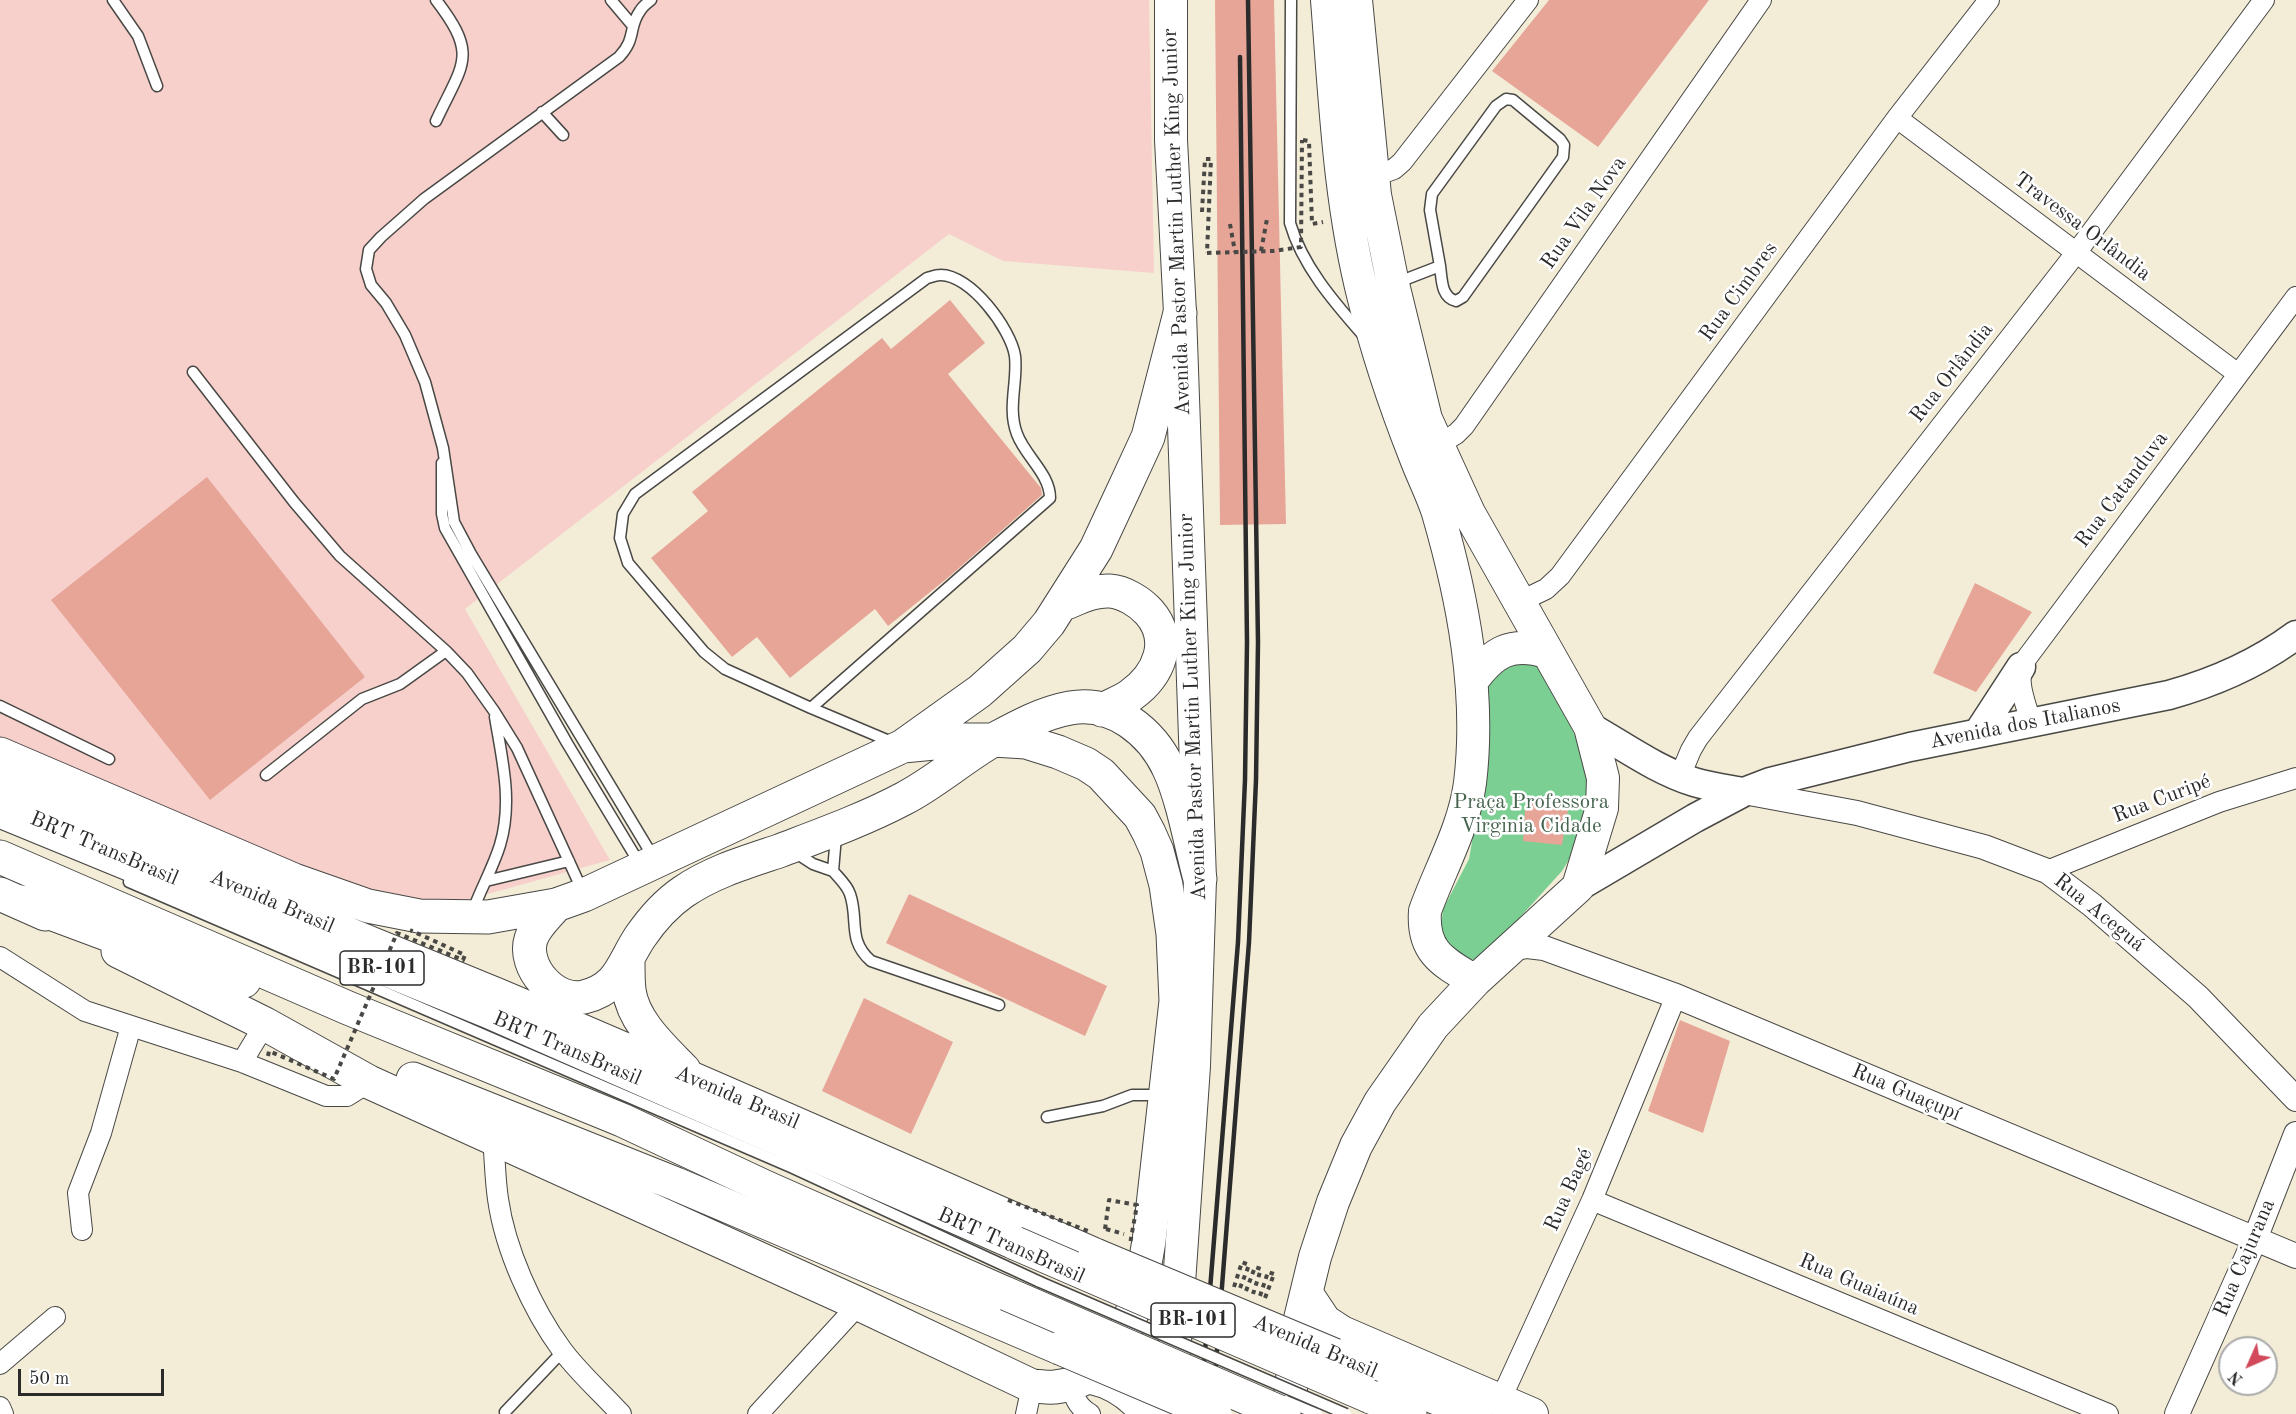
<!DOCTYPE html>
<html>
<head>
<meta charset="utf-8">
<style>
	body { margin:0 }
	#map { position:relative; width:2296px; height:1414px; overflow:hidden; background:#f3edd8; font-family:"Old Standard TT",serif }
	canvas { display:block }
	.north { position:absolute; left:2218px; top:1336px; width:60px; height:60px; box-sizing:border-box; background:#fff; border:2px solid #aaa; border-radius:50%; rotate:225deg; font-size:16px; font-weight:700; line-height:24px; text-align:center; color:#2b2b2b }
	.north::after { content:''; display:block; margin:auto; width:21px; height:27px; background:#d1495b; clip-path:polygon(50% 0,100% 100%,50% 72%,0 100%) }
	.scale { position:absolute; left:18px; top:1369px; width:146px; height:27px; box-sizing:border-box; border:3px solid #2b2b2b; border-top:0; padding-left:8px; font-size:18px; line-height:21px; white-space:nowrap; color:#2b2b2b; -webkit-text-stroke:4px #fff; paint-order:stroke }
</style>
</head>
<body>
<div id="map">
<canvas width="2296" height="1414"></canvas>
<div class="north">N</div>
<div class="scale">50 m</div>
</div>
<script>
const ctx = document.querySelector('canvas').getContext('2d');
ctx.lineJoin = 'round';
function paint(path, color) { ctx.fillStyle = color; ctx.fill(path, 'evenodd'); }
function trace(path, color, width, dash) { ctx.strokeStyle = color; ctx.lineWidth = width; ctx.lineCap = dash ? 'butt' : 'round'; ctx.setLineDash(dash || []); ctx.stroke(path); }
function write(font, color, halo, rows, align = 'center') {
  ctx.font = font + ' "Old Standard TT",serif'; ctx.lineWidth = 5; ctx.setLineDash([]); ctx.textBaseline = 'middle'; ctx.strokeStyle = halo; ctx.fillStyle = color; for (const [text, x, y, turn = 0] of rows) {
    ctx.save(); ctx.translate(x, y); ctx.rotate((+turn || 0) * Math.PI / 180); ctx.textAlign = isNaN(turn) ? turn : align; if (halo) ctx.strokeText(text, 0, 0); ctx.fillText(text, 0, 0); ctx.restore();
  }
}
const built = new Path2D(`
	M0,0H1149L1154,273L1003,261L949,234L465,609L610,860L441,907L341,889L0,744Z`);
const green = new Path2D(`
	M1494,660L1535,663L1564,709L1586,763V809L1581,840L1562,871L1486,955L1469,961L1452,954L1440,937L1443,909L1469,859L1484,773L1487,680Z`);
const building = new Path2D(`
	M1215,0H1274L1286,524L1220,525Z
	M1549,0H1709L1598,147L1492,71Z
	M950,300L985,343L948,374L1041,488L1042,495L950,576L888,626L875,609L790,678L757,637L732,657L651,558L708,511L692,492L882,338L891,349Z
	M207,477L365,677L210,800L51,600Z
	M1975,583L2032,612L1976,692L1933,673Z
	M1526,797L1569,804L1562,845L1523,841Z
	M909,894L1107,986L1085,1036L886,943Z
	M864,998L953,1042L911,1134L822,1091Z
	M1680,1020L1730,1041L1703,1133L1648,1111Z`);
const path = new Path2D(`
	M1303,140L1309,141L1312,224L1323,222
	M1202,212L1205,159H1211L1207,253
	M1230,224L1235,252
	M1261,251L1267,219
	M1106,1229L1124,1234
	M1234,1287L1242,1262L1249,1265L1240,1288
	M1246,1291L1255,1267L1261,1269L1253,1294
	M1260,1296L1268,1272L1274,1274`);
const service = new Path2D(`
	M113,0L138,36L157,86
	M611,0L633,26
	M651,0C647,3 642,7 640,11C628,27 637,38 619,57L424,199L381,237L369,250L366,269L371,285L386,303L405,335L425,382L443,448L454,522L471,554L655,860
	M1291,0L1290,223C1302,265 1333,301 1362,334
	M542,112L563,135
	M436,121C463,63 479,56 436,0
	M1396,283L1440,266C1442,280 1441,297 1456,301L1463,297L1563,157L1564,145L1560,139L1513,100L1506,99L1496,106L1432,194L1430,210L1440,266
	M193,372L294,502L340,556L446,651L467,673L494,711L517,748L583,892
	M442,463V514L445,528L567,743L641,866
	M0,706L109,759
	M811,708L1050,498C1050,474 1025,456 1017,434C1007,408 1018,382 1015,356C1011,329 970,274 940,275C936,275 931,277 927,278L635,494L623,514L620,538L628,563L704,652L725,669L811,708L894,743
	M266,775L362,699L400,684L446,651
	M793,851L813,864L833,871L836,836
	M833,871C839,878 847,885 850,894C859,920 847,940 871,961L999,1005
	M486,881L569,861
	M129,882L793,1168L1040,1282
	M472,913C480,890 493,868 500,845C513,802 502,759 495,717
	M1047,1117L1103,1106L1132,1095H1161
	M505,1412L563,1351`);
const minor = new Path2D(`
	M1897,118L2238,374
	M1372,177L1394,169L1402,162L1528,0
	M1437,445L1456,434L1464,426L1761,0
	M1519,602L1546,589L1560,576L1897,118L1989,0
	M2031,722C2025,701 2014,679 2026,659L2296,297
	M1680,776L1691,750L1698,738L2076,253L2264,0
	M2047,871L2219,802L2296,778
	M0,957L85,1011L242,1062L326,1096H347L369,1082
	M242,1062L265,1024
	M493,1139C495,1159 495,1179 498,1199C505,1249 532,1309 562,1350C579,1373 602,1393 621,1414
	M1592,1200L2108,1414
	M82,1230L78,1193L101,1133L131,1026
	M0,1364L55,1317
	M1072,1383C1074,1398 1077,1406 1090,1414
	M1500,1401L1592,1200L1676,996
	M0,1407L3,1414
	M758,1414L859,1304
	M1026,1414L1032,1386`);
const tertiary = new Path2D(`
	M1744,792L1857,813L1984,847L2047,871L2092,905L2198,997L2296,1099
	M1512,948L1527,946L1544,948L1676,996L2296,1256
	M2177,1414L2255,1239L2296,1134`);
const secondary = new Path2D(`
	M1590,727C1624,746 1656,770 1694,782C1710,787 1727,789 1744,792
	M1978,733L2021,667
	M1578,887L1695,818L1744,792L1770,782L1910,747L2169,695C2216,682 2257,664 2296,635`);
const primary = new Path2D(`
	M1327,0C1335,100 1339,201 1364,299C1377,352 1395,405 1415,456C1422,475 1432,494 1438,513C1463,599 1481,693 1470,783C1464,828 1440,869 1425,911C1422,952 1443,962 1475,981
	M1472,681C1493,652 1511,641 1547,652
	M1307,1294L1325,1321L1342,1332L1532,1414
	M1170,1414L1194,1066L1200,879L1180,313L1171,140V0
	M1288,1414L1298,1327L1315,1257L1333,1202L1356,1146L1380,1102L1433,1026L1475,981L1578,887L1602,808L1603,778L1590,727L1469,513L1426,419L1393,284L1375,195L1356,0`);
const trunk = new Path2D(`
	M1061,605C1077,599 1092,590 1110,591C1124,592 1140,602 1149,612C1174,640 1159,675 1131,695C1123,701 1112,705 1102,710
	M0,754L294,880L368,906L419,916L488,917L556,905L584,895L903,746L980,691L1027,649L1049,623L1096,549L1124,489L1148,437L1180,313
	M0,780C160,862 329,925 495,994C696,1079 895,1167 1095,1255
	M0,894L45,914
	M556,905C548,915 535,926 531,939C522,967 555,1004 584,997C620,988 622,964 640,937C651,921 667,903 683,892C712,872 746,862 779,851C821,835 863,820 903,799C936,782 963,757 995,739C1019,726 1043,713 1070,708C1113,700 1152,732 1169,769C1183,799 1191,846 1200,879
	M118,951L265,1024L369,1082L859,1304L1032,1386C1039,1386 1048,1388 1055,1387C1123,1381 1140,1295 1149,1241L1176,1001L1173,934L1166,885L1157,851L1149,833L1140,816L1101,774L1086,764L1058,752L1026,742L993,740H965L903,746
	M628,962C628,971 628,981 629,990C633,1022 663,1048 684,1070
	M413,1079L676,1184L1060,1348
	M1334,1355L1475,1414
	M1093,1378C1116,1383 1133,1396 1148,1414`);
const motorway = new Path2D(`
	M0,811L487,1011L1015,1243
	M0,857L348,1008L622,1120L765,1187L1007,1294
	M21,902L198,968L244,981
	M1371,1397L1410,1414`);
const rail = new Path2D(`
	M1200,1414L1238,942L1245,780L1247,642L1240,57
	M1212,1414L1249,942L1256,780L1258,642L1248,0`);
const pathBridge = new Path2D(`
	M1207,253L1273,251L1301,247L1302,140
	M268,1056L269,1051L334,1079L397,933L463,960L465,955L410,930
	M1008,1200L1088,1231
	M1105,1229L1109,1200L1137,1205L1130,1244
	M1265,1298L1274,1274`);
const serviceBridge = new Path2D(`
	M1040,1282L1346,1414
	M1286,1401L1317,1414`);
const trunkBridge = new Path2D(`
	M1095,1255L1334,1355
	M1060,1348L1215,1414`);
const motorwayBridge = new Path2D(`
	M1015,1243L1371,1397
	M1007,1294L1284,1414`);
const shields = [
	[382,968,84],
	[1193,1320,84]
];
const shieldNames = [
	["BR-101",382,968],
	["BR-101",1193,1320]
];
const streetNames = [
	["Rua Vila Nova",1584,213,-55],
	["Avenida Pastor Martin Luther King Junior",1177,222,-92],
	["Travessa Orlândia",2082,227,37],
	["Rua Cimbres",1739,292,-54],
	["Rua Orlândia",1952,373,-52],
	["Rua Catanduva",2122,490,-53],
	["Avenida Pastor Martin Luther King Junior",1193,707,-92],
	["Avenida dos Italianos",2025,724,-11],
	["Rua Curipé",2162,799,-21],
	["BRT TransBrasil",104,849,23],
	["Avenida Brasil",272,902,23],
	["Rua Aceguá",2099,913,39],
	["BRT TransBrasil",567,1049,23],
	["Rua Guaçupí",1906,1093,23],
	["Avenida Brasil",737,1098,23],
	["Rua Bagé",1569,1190,-66],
	["BRT TransBrasil",1011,1246,24],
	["Rua Cajurana",2245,1258,-67],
	["Rua Guaiaúna",1859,1285,23],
	["Avenida Brasil",1315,1347,23]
];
const parkNames = [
	["Praça Professora",1531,802],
	["Virginia Cidade",1531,826]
];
paint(built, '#f7d0cc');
paint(green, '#7ccf92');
paint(building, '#e7a598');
trace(service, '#494845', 13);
trace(minor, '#494845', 22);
trace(tertiary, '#494845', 26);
trace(secondary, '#494845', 31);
trace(primary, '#494845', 34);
trace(trunk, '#494845', 35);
trace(motorway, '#494845', 35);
trace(path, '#494845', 4, [4.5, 4.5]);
trace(service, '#fff', 10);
trace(minor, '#fff', 20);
trace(tertiary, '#fff', 24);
trace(secondary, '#fff', 28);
trace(primary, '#fff', 32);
trace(trunk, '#fff', 33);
trace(motorway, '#fff', 33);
trace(rail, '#2b2b2b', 4.5);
trace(serviceBridge, '#494845', 13, []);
trace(trunkBridge, '#494845', 35, []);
trace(motorwayBridge, '#494845', 35, []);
trace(pathBridge, '#494845', 4, [4.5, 4.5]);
trace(serviceBridge, '#fff', 10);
trace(trunkBridge, '#fff', 33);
trace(motorwayBridge, '#fff', 33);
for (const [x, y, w] of shields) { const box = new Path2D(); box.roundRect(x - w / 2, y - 17, w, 34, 4.5); ctx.fillStyle = '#fff'; ctx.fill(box); trace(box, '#2b2b2b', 1.5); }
write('bold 20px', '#2b2b2b', null, shieldNames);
write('21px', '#2b2b2b', '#fff', streetNames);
write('21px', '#47644f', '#fff', parkNames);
</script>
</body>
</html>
